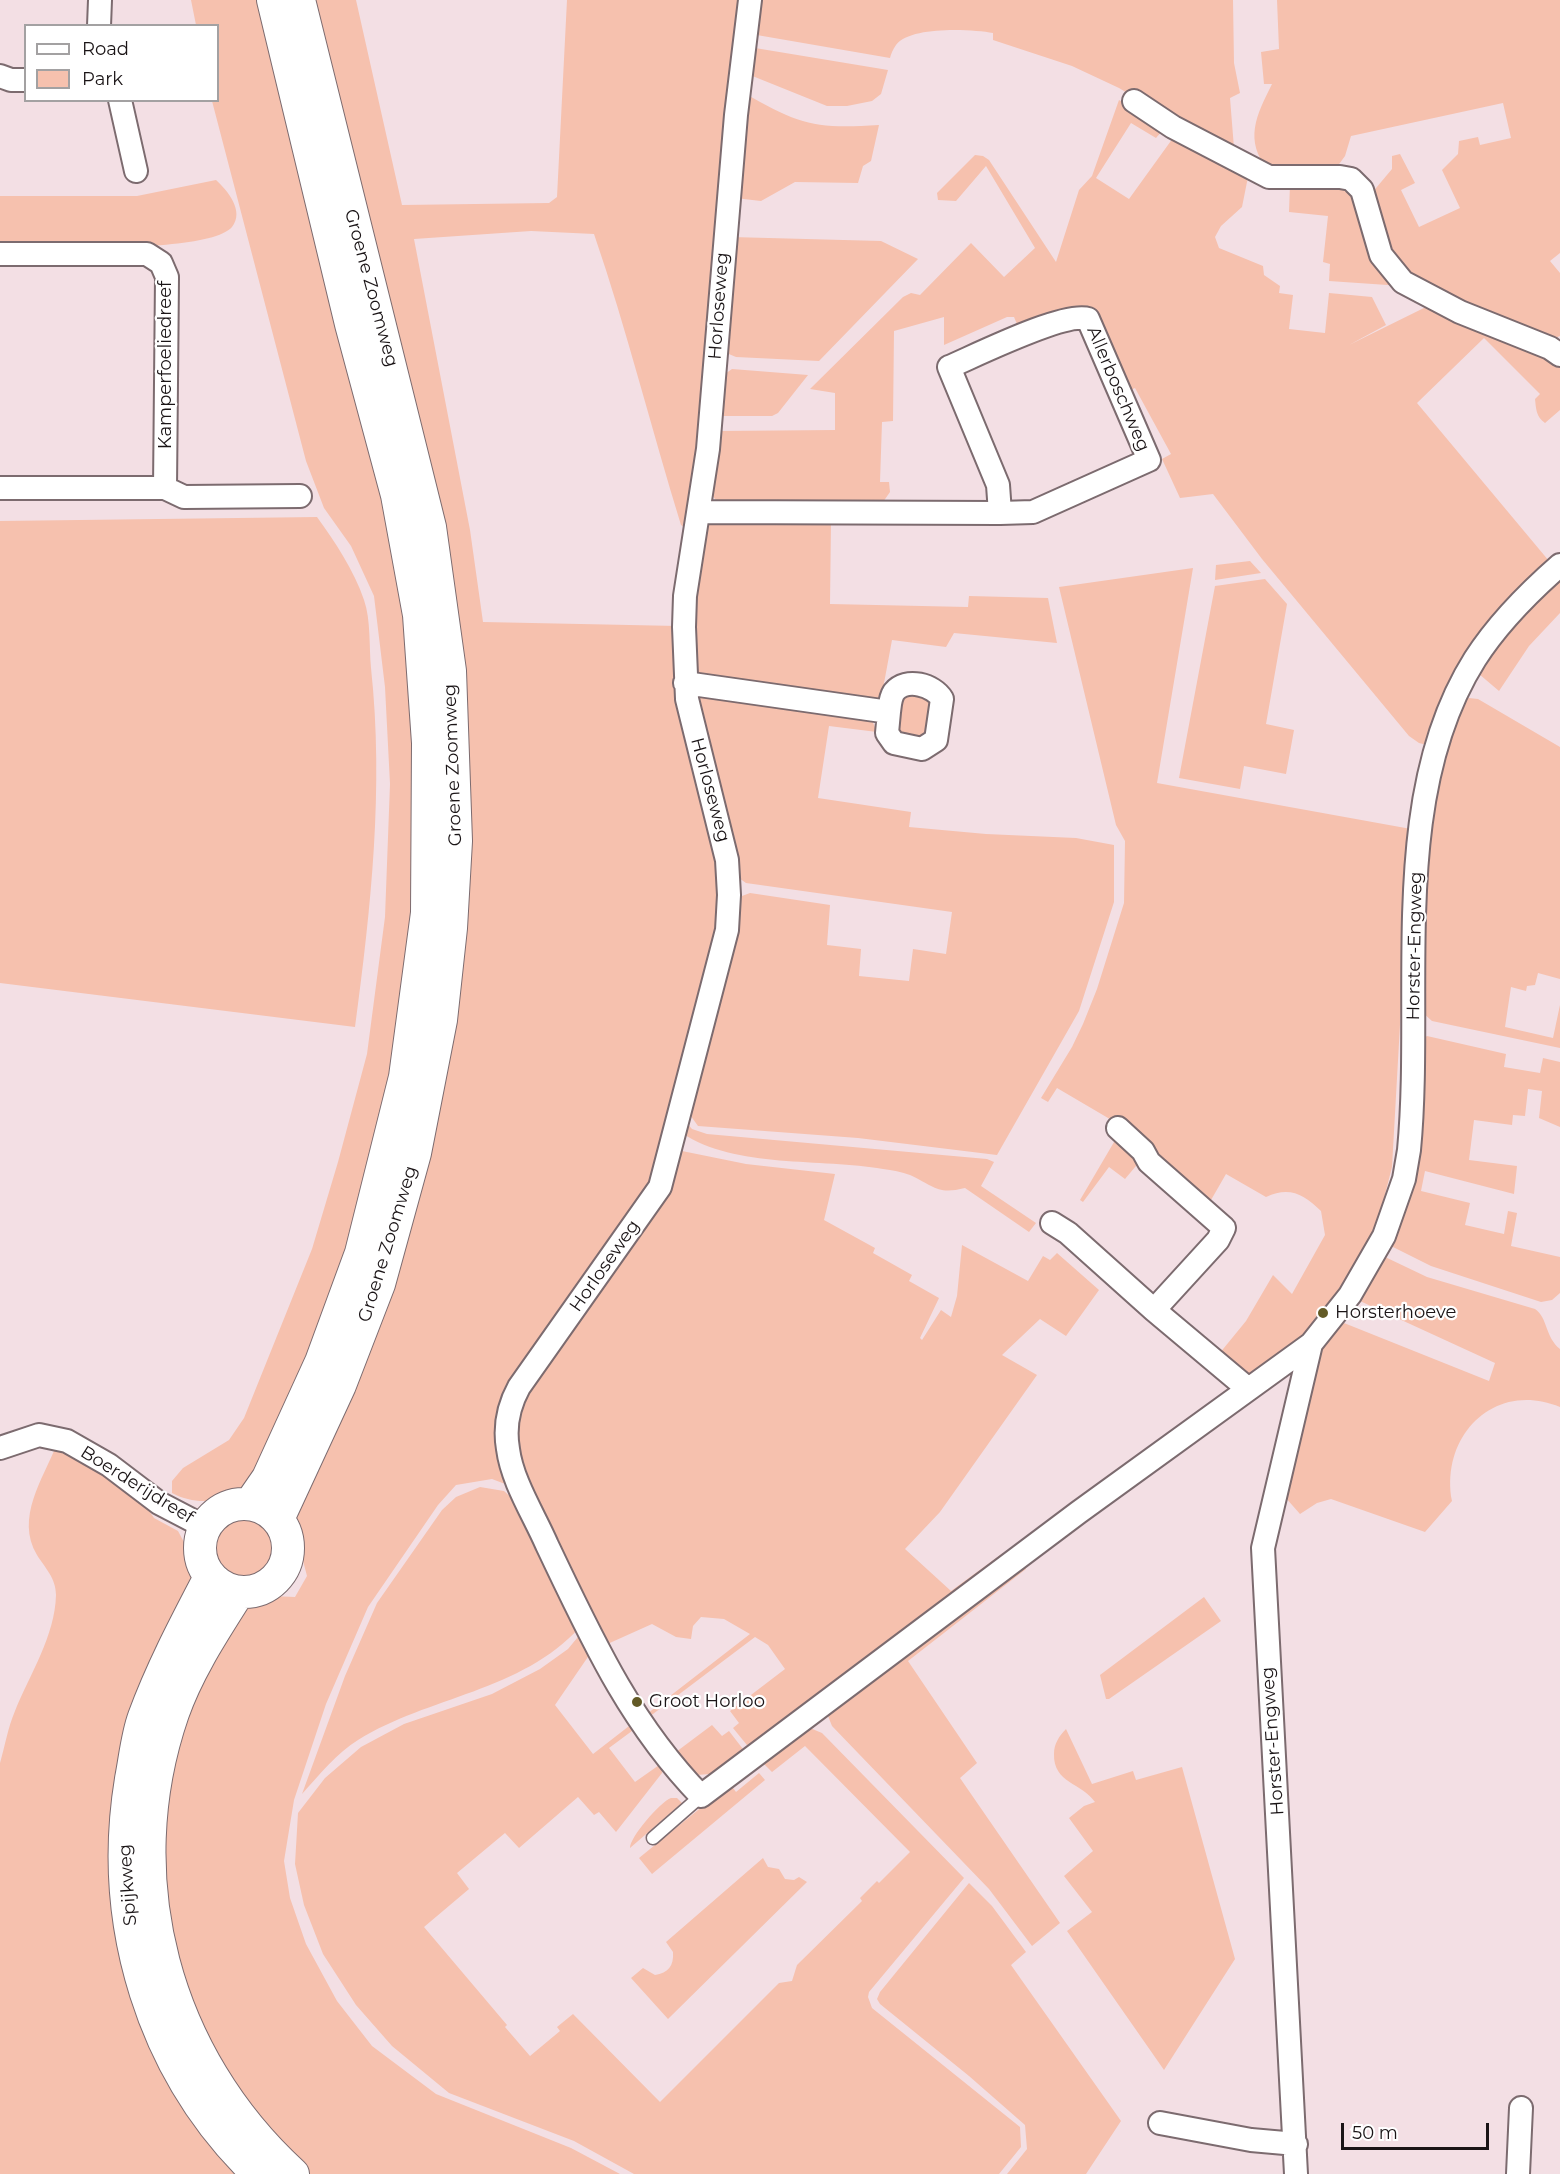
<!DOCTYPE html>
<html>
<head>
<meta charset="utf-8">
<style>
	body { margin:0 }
	#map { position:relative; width:1560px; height:2174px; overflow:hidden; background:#f3dfe4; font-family:Montserrat,sans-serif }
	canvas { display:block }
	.legend { position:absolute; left:24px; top:24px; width:195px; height:78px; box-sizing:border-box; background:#fff; border:2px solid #a3a1a2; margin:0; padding:8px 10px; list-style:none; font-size:18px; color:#1a1416 }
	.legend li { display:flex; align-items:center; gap:12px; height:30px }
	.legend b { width:30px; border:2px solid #a3a1a2 }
	.scale { position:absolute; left:1341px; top:2123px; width:148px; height:27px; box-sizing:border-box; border:3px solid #1a1416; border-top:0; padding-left:8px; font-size:18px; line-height:21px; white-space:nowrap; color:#1a1416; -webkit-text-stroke:4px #fff; paint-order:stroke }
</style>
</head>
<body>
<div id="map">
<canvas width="1560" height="2174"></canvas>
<ul class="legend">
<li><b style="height:8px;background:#fff"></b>Road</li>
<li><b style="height:16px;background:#f6c1ae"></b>Park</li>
</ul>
<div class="scale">50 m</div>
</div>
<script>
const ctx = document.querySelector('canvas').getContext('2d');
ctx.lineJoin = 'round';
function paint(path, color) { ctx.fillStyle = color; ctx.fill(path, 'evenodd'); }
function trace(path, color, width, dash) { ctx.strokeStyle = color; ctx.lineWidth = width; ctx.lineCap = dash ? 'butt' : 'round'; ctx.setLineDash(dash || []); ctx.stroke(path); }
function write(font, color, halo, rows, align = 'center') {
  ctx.font = font + ' Montserrat,sans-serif'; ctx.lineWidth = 4.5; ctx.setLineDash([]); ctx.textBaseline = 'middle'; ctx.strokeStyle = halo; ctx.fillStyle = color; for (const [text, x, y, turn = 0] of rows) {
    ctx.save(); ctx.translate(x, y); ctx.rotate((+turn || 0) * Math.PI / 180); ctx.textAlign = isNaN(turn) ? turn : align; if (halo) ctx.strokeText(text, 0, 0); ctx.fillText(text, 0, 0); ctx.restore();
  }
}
const green = new Path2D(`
	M191,0H266L410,615L419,911L397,1077L353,1251L253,1485C226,1500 201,1508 172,1493V1481L183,1468L229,1440L244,1418L312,1249L338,1162L367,1054L385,917L390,784L385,687L374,596L351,546L324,508L306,461L212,101L218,100V26L196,25Z
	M307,0H356L402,205L549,203L557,197L567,0H743L708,377L685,528L681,525C651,428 627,330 594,234L531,231L414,239L470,530L483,622L678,626L718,846L720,927L658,1174L516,1381L513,1487L492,1479L456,1485L438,1505L368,1607L326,1704L294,1800L284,1861L290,1898L306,1944L337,2001L372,2046L436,2094L571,2148L620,2174H301L213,2066L161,1910L170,1748L235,1613L271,1596L295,1597L307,1576L294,1526V1512L462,869Z
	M756,0H1233L1234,63L1240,93L1230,98L1234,148L1174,121L1119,88L1072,66L993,40V33C971,29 910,26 896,45C893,49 891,54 890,58L751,34Z
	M1277,0H1560V253L1550,261L1560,273V336L1549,340L1443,298L1398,271L1371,194L1392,169V156L1400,154L1415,183L1401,190L1419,227L1460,208L1442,170L1458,154L1459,141L1478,137L1480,145L1511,138L1503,103L1351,136L1345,156L1334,171L1268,170C1244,140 1256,116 1272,84H1264L1261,52L1279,49Z
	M749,47L888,70L881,94L872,101L847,106H827L745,73Z
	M744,93C800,125 815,129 879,125L871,161L863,166L858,183L795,182L761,201L735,198Z
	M1119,100L1161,126L1162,131L1156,138L1131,123L1096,178L1129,199L1173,138L1248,177L1242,207L1221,226L1215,237L1219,248L1263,266L1264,275L1280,286L1279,293L1293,295L1289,329L1325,333L1329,293L1372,297L1386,325L1349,345L1432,304L1560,362V410L1545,423C1536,417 1536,408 1535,399L1540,394L1484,338L1417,403L1549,561L1427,745L1419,743L1409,736L1262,559L1213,494L1180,498L1162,459L1171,454L1135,388L1128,391L1094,315L1019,329L1014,317H1007L944,345V317L894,331L893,421L882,422L880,482H889L890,492L883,502H717L709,490L719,431L835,430V393L810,389L903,297L911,293L920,295L971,243L1004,277L1035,248L986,166L956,201L938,200L937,193L975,155L983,156L989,160L1056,262L1079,190L1092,176Z
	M216,180C227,190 245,211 232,227C209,254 40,247 0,248V196H137Z
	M1290,185L1351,187L1402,286L1329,281L1330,264L1323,262L1328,216L1289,212Z
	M731,237L881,241L918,259L819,361L736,357L724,352Z
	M732,369L808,375L778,413L772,416H719L722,376Z
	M317,517C335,542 354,570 364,600C371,620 369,647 371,668C384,788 371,908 355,1027L0,983V521Z
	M713,522H831L830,604L968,607L969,596L1048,598L1057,643L954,633L946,647L892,640L882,694L878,700L696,675L689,629L706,523Z
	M1250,561L1261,573L1215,580L1216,565Z
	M1193,568L1157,783L1411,829L1392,1167L1376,1230L1322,1323L1249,1375L1219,1354L1246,1321L1273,1275L1292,1294L1325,1235L1321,1211C1304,1194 1289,1186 1266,1197L1226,1174L1211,1200L1150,1151L1154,1145L1057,1088L1048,1102L1041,1098L1072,1047L1083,1024L1097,989L1124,903L1125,841L1116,825L1059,587Z
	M1560,576V613L1529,646L1499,691L1479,674L1493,646Z
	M1265,579L1287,604L1266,724L1294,730L1286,774L1244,766L1240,789L1179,778L1215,586Z
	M704,693L871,718L877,732L829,726L818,798L911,812L909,827L986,834L1076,838L1114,845V902L1079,1011L997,1155L858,1138L698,1126L688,1112L738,901L742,896L750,893L830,905L827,945L861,949L859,976L909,981L913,949L946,954L952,912L746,883L739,878L696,697Z
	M903,694L932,698L928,739H902L894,728Z
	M1469,698L1478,699L1560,747V979L1538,973L1535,985L1527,986L1526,991L1511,987L1505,1027L1553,1038L1560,1005V1048L1432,1021L1422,1012L1423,891L1437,778L1464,700Z
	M1427,1036L1506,1054L1504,1067L1540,1073L1543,1058L1560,1062V1127L1539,1118L1542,1091L1528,1089L1525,1116L1513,1115L1512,1125L1474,1120L1469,1160L1517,1166L1514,1194L1425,1171L1421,1191L1470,1203L1465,1225L1504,1234L1508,1211L1517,1213L1511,1246L1560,1257V1293L1552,1300L1541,1302L1431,1266L1389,1245L1421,1040Z
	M685,1121L692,1129L707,1134L987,1159L994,1162L981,1186L1036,1223L1029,1232L965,1188C937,1195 934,1186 910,1175C902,1172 892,1170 883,1169C822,1158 735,1169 682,1133Z
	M1117,1137L1141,1160L1125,1179L1109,1167L1083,1202L1080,1200Z
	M682,1151L746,1164L835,1174L824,1220L875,1248L873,1253L912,1275L909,1281L939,1298L920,1338L922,1340L941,1310L951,1317L957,1296L962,1245L1028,1281L1043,1256L1050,1260L1057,1253L1099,1290L1066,1336L1040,1319L1002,1355L1037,1375L940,1512L905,1549L951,1591L1003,1553L1002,1561L751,1750L733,1728L739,1723L730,1711L785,1669L768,1645L755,1637L645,1720L643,1717L750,1634L724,1619L701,1617L693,1626L691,1639L676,1637L652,1624L603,1646L524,1477L514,1415L677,1153Z
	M1383,1256L1427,1277L1535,1309C1548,1318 1545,1337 1560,1349V1407C1495,1380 1440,1435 1452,1501L1425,1532L1331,1499L1317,1503L1300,1514L1285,1497L1320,1348L1344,1323L1489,1381L1495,1363L1360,1301Z
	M57,1444L137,1493L154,1518L178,1531L185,1544L193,1581L120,1811L248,2174H0V1763C5,1746 8,1727 15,1711C30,1674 55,1636 56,1595C56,1578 45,1568 37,1555C15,1518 43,1479 57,1444Z
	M480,1487L504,1491L524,1509L580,1627C521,1692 429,1696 358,1740C337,1753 319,1775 302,1794L345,1676L377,1603L442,1510L456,1497Z
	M210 1549a33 33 0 1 1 66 0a33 33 0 1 1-66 0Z
	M1024,1565L1026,1569L908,1661L977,1763L960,1778L1060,1923L1032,1946L989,1889L832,1726L828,1716L830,1708Z
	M1204,1597L1221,1621L1109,1699H1106L1100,1675Z
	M582,1632L592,1651L555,1705L593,1754L633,1723L636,1728L609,1748L635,1782L662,1763V1773L616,1832L599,1812L594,1815L578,1797L519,1848L505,1833L457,1873L469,1889L424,1927L507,2025L505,2027L530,2056L560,2031L557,2027L573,2014L660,2102L779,1983L792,1981L797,1965L862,1901L860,1898L877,1881L879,1883L910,1852L805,1746L772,1772L763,1763L810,1728L822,1733L964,1878L869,1992L868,1997L872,2008L1020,2127L1021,2147L999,2174H634L574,2141L449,2093L392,2046L356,2005L323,1954L304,1905L295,1864L298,1813L325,1778L361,1747L404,1724L492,1694L540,1669L568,1649Z
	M712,1725L722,1736L729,1731L746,1753L722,1773L697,1775L672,1755Z
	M1066,1729L1092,1784L1133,1771L1136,1780L1182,1767L1235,1959L1164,2070L1067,1931L1092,1912L1064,1876L1093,1851L1069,1818L1084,1806L1095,1802C1082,1783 1053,1783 1054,1754C1054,1744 1059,1736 1066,1729Z
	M759,1773L765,1780L652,1874L639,1858L730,1784L736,1792Z
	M671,1798H677L682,1803L630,1848C630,1837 660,1802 671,1798Z
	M763,1858L768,1867L779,1869L785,1879L794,1880L799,1877L807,1882L668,2019L631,1978L643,1968L655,1975C668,1973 674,1966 673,1952L666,1942Z
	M969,1883L992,1906L1026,1952L1011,1965L1121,2121L1086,2174H1007L1027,2149L1025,2125L969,2076L880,2004L877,1999L880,1992Z`);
const lane = new Path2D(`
	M653,1838L701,1796`);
const street = new Path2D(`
	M750,0L736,115L708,449L685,596L684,627L687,699L727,860L729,895L727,930L660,1187L519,1387C508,1407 504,1426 508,1449C512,1481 534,1515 547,1545C591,1637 629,1722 701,1796L1079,1512L1311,1344L1350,1295L1384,1236L1404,1179L1409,1150C1424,994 1387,798 1475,659C1498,623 1528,593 1560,565
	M99,26L100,0
	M0,76L11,80H26
	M120,100L136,171
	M1134,101L1173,127L1269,177H1340L1351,179L1362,190L1381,255L1403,282L1460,312L1550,348L1560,355
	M0,254H147L161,263L167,277L165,488H0
	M165,488L184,497L300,496
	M700,512L1000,513L1033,512L1149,460L1088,319C1065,311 975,356 949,367L998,485L1000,513
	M685,683L889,712C890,705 890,698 894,692C906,677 934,685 942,699L936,740L922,749L894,743L887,733L889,712
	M1118,1128L1143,1151L1149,1162L1224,1228L1218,1240L1154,1310
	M1052,1223L1068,1233L1154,1310L1247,1388
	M0,1448L39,1435L67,1441L109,1465L159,1503L205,1527
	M1160,2123L1251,2140L1296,2144
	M1296,2174L1263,1548L1311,1344
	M1518,2174L1521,2108`);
const secondary = new Path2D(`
	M200 1548a44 44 0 1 1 88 0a44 44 0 1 1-88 0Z
	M250,1504L268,1478L321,1362L361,1253L405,1077L427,913L428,743L419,615L397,495L351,324L273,0
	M278,1519L340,1385L379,1284L415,1153L441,1020L451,928L456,841L450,671L430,527L299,0
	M210,1577C186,1623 162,1668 144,1717C137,1736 135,1759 131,1779C107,1924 152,2072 258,2174
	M238,1593C214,1631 188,1670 173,1713C116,1878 165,2057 293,2174`);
const markers = [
	[1323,1313,6,"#635a26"],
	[637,1702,6,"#635a26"]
];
const streetNames = [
	["Groene Zoomweg",371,288,75],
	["Horloseweg",719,306,-86],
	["Kamperfoeliedreef",166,365,-90],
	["Allerboschweg",1118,389,67],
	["Groene Zoomweg",453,765,-92],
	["Horloseweg",710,790,75],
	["Horster-Engweg",1415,946,-89],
	["Groene Zoomweg",388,1244,-73],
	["Horloseweg",605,1266,-55],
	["Boerderijdreef",137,1485,32],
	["Horster-Engweg",1273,1741,-94],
	["Spijkweg",128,1885,-94]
];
const poiNames = [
	["Horsterhoeve",1335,1313],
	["Groot Horloo",649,1702]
];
paint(green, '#f6c1ae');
trace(lane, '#7c6b6f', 15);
trace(street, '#7c6b6f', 26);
trace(secondary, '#7c6b6f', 34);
trace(lane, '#fff', 12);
trace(street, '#fff', 22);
trace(secondary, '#fff', 32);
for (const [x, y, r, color] of markers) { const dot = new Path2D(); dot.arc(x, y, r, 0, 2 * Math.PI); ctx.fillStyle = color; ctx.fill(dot); trace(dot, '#fff', 2); }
write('18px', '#1a1416', '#fff', streetNames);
write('18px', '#1a1416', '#fff', poiNames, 'left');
</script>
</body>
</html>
